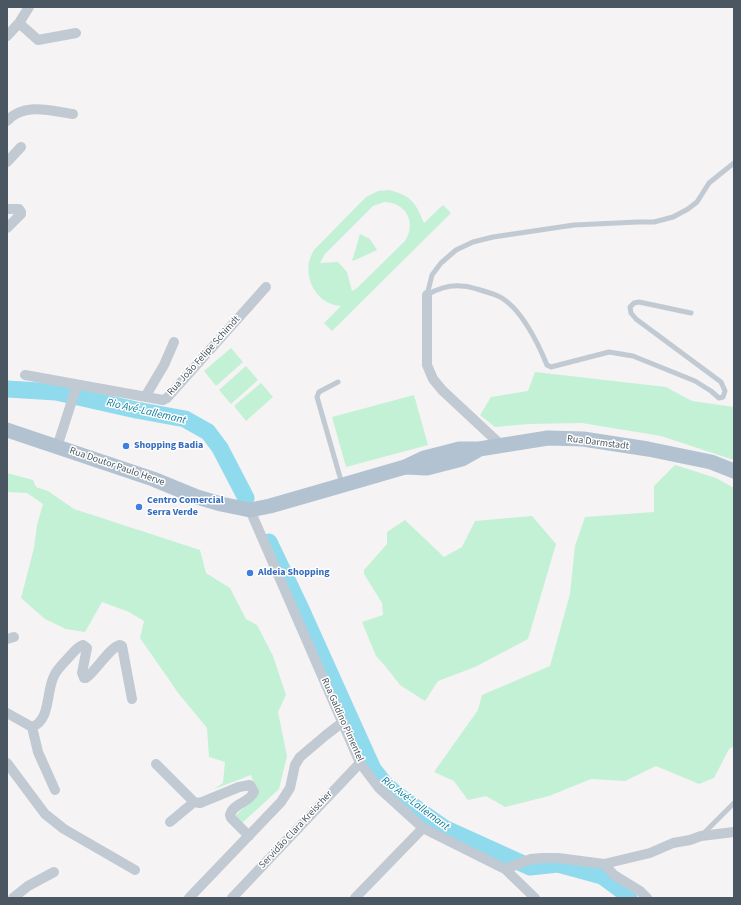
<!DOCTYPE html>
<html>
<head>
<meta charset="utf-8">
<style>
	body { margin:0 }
	#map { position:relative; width:741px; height:905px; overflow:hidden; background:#f5f3f3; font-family:"Source Sans 3",sans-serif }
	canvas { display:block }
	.frame { position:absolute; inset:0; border:8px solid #4a5661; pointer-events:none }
</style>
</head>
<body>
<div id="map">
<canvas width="741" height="905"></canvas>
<div class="frame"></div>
</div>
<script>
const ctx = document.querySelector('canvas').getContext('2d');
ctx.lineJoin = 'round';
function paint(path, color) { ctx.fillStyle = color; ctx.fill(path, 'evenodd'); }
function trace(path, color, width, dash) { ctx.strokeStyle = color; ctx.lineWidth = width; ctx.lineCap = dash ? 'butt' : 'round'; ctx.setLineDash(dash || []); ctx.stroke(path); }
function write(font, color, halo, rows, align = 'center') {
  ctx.font = font + ' "Source Sans 3",sans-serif'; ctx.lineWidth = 3; ctx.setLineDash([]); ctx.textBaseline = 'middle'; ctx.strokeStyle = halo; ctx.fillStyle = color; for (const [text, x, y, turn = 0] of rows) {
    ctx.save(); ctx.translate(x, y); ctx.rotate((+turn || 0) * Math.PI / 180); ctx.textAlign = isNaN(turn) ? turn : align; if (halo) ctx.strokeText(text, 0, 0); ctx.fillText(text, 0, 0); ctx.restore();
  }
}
const green = new Path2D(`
	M389,190C412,196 415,202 424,223L443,205L451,213L332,331L324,323L341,306C319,305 305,282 309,262C310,258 312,254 314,250L366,197L378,191ZM384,202C406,202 417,223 405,241L357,288L352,291L347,272L338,262L320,263L325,254L373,206Z
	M360,234L370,239L377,250L353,261L352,259L353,258Z
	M231,348L243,362L216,386L204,371Z
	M246,366L258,380L231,404L219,390Z
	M535,372L666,387L692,401L734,407V460L661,436L582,423L528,424L495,427L480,415L491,397L528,391Z
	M261,383L273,397L246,421L234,406Z
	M414,395L428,445L346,467L332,417Z
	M675,465L716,478L734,488V746L729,749L714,778L699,784L656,766L625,781L591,779L549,796L505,807L486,796L468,800L454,781L434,772L478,710L482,695L550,666L570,594L575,546L585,517L654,512V486Z
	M7,473L33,480L36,487L48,491L74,509L200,550L206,573L230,588L246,619L257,625L273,656L286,695L278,712L287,756L279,789L241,824L235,816L258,794L251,775L214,789L223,783L225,762L209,757L207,728L179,694L140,638L144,621L129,612L102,602L85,632L66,629L45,619L21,598L34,548L37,525L43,504L27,493L7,492Z
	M532,516L556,544L528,639L475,667L438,681L425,701L400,685L386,667L376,656L362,622L383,615L382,603L364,574V570L387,544V532L405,520L444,557L462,547L475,521Z`);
const river = new Path2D(`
	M7,389L56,392L136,410L185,419L208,432L220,448L246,498
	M269,542L300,607L373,769L384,783L396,794L444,828L530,867L558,864L602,876L625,893L629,898`);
const service = new Path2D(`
	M427,295C443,285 459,283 477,289C484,291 491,293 498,296C520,306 538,343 547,365L551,367L609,352L633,356L695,381L711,391L719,398L723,397L725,391L721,382L636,319L631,313L630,307L634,303L639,302L691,313
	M427,295L432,275L441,263L456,250L473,242L493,237L574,225L638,222H654L673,217L688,209L697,202L709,183L734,163
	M338,382L319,392L317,397L342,484
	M703,834L734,803`);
const minor = new Path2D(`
	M19,23L38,40L76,33
	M7,36L19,23L29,7
	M7,121C24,102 52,111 73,114
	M7,162L21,147
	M7,209H19L21,212V214L7,228
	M427,295V365L433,379L442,390L501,445
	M25,375L163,400L167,398L266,287
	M145,397L164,365L174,342
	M57,447L77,385
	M250,510L360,763L379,788L423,828L505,869L535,898
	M7,639L14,637
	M7,713L32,727C51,720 46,691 54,676C57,669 64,663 69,657C74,652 77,647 83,645L87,648L82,673L84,678H86C96,671 110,647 120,645L122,646L132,699
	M32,727L38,752L55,790
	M7,763L45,814L64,829L135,870
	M156,764L194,802L200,803L239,787L250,785L254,792C249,803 233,803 230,815L231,818L249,836
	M170,822L194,802
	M604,864L614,875L640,891L647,898
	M505,869L531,859L542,858H558L604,864L650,853L673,843L690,840L701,836L734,832
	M13,898L28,886L54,872
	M189,898L281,802L290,788L295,765L300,757L326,735L343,722
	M232,898L360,763
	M355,898L423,828`);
const primary = new Path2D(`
	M7,430L153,479L197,497L221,504L250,510L270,506L343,485L405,467L424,458L440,454L459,449H479L548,438L583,439L648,449L711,462L734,471
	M406,467L427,468L462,459L478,450`);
const markers = [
	[126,446,4,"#3f7fe0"],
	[139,507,4,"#3f7fe0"],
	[250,573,4,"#3f7fe0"]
];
const streetNames = [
	["Rua João Felipe Schimdt",204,356,-48],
	["Rua Darmstadt",598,443,7],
	["Rua Doutor Paulo Herve",117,467,19],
	["Rua Galdino Pimentel",342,720,66],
	["Servidão Clara Kreischer",296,830,-47]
];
const shopNames = [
	["Shopping Badia",134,446],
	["Centro Comercial",147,501],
	["Serra Verde",147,513],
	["Aldeia Shopping",258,573]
];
const waterNames = [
	["Rio Avé‐Lallemant",146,412,13],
	["Rio Avé‐Lallemant",415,804,37]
];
paint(green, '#c3f1d5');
trace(river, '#90daee', 17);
trace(service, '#c1cad2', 5);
trace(minor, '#c1cad2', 10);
trace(primary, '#b3c2d1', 15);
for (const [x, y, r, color] of markers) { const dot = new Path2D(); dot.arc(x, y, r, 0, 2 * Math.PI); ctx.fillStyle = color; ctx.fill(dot); trace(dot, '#fff', 1.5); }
write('10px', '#4a5661', '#fff', streetNames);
write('bold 10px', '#366cbe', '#fff', shopNames, 'left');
write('italic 11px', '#0c7c9b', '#fff', waterNames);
</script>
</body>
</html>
